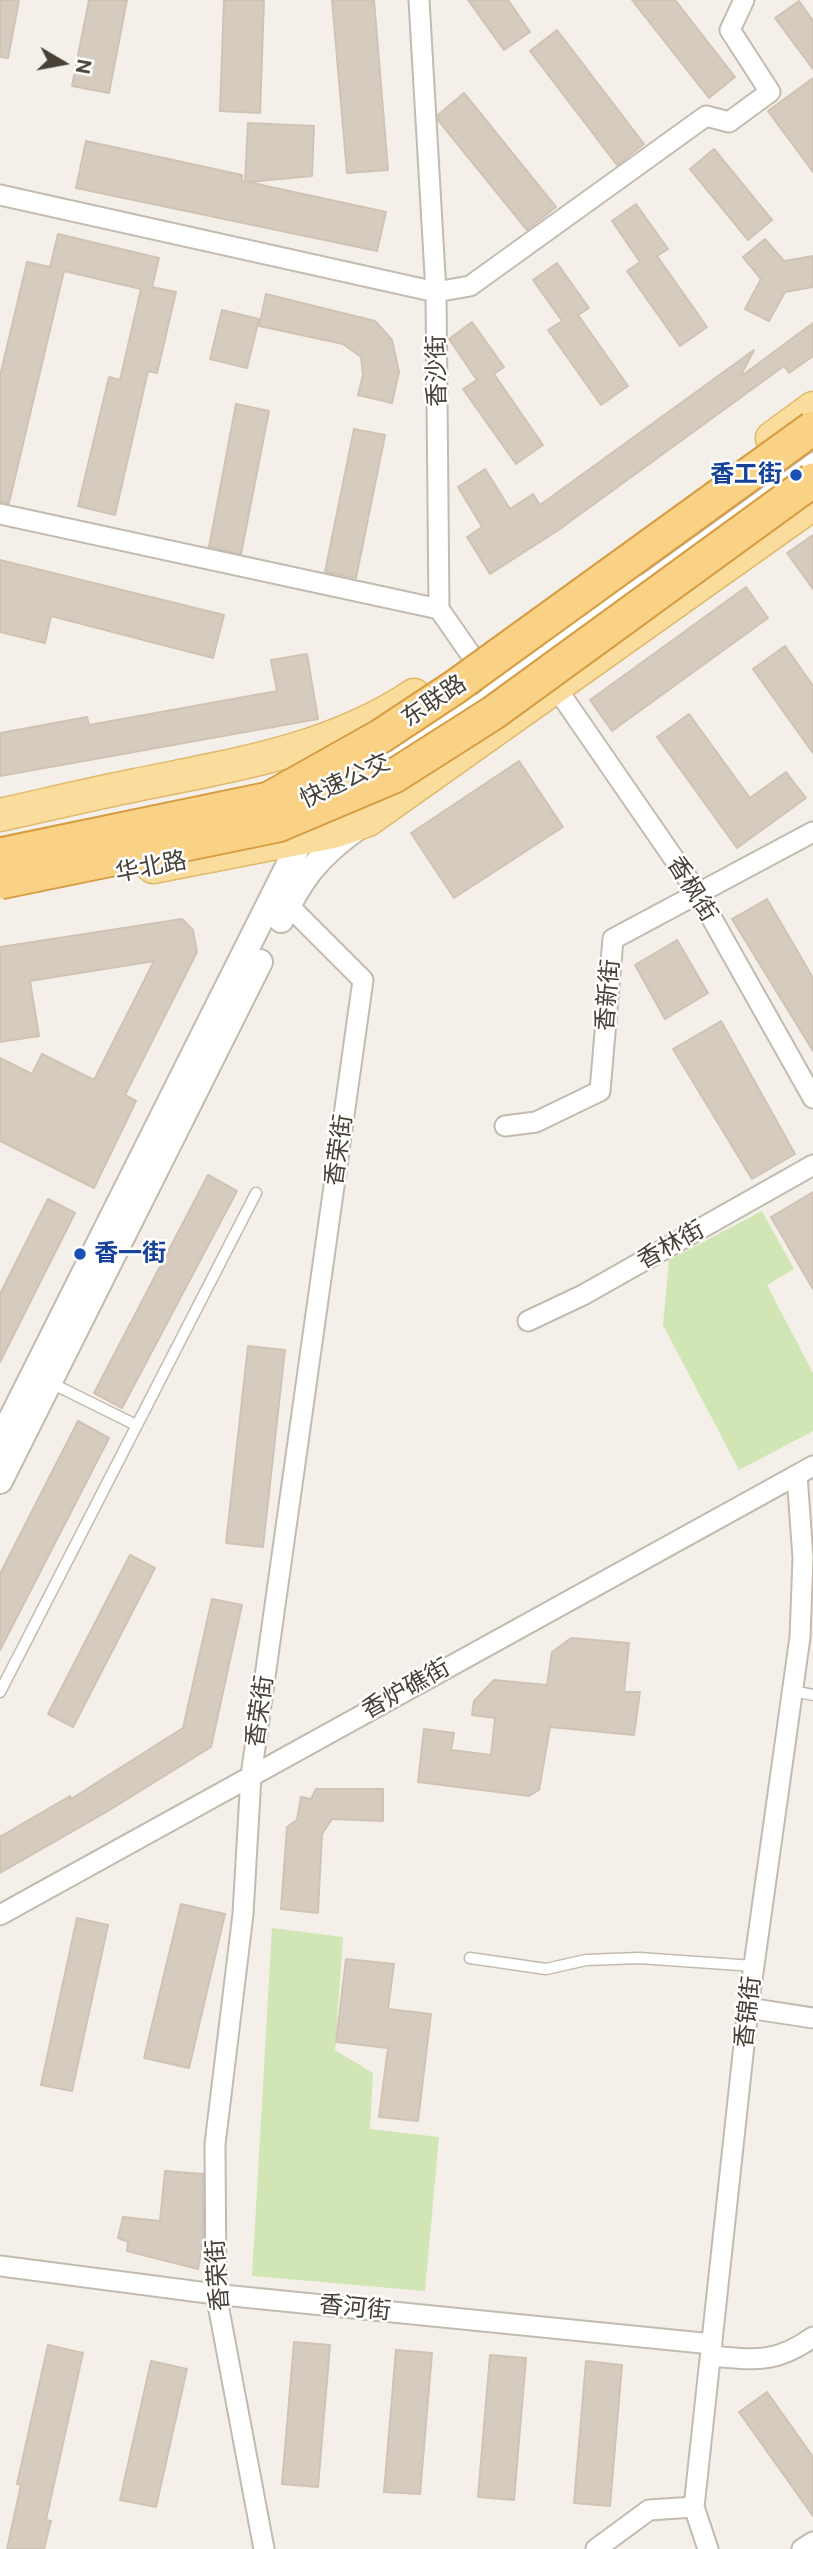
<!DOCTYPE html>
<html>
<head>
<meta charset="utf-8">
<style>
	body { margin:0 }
	#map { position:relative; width:813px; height:2549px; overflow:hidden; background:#f4f0e9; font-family:"Public Sans",sans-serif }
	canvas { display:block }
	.north { position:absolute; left:28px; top:28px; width:70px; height:70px; -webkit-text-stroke:5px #fff; paint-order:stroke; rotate:100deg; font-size:19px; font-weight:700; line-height:28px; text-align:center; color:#474138 }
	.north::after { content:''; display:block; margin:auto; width:24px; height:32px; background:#474138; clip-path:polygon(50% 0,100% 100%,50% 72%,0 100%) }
</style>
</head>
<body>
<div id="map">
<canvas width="813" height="2549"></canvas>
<div class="north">N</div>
</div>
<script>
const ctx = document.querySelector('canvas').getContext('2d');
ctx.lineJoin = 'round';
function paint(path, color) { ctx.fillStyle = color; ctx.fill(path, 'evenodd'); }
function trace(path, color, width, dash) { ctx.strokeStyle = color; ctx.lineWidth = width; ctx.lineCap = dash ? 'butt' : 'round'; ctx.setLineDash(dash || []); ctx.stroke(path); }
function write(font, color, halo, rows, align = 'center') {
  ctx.font = font + ' "Public Sans","Noto Sans SC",sans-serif'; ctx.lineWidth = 5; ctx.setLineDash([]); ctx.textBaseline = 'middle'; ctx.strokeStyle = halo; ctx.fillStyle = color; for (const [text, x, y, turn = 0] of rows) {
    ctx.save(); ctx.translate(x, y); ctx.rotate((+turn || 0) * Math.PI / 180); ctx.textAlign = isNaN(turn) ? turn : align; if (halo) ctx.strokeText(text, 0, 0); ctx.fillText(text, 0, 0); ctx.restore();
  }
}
const green = new Path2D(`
	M762,1211L794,1269L767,1285L813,1373V1431L739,1470L663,1325L669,1260Z
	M272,1928L343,1937L335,2050L373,2073L370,2129L439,2137L425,2291L252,2276Z`);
const building = new Path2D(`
	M0,0H19L8,58L0,57Z
	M89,0H127L109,93L72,86Z
	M224,0H264L260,113L220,111Z
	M332,0H374L388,170L347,173Z
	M468,0H508L530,32L504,50Z
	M632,0H675L735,77L709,98Z
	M799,1L813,21V69L775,18Z
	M557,30L644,144L617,165L530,51Z
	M813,78V172L768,111Z
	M464,93L556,207L527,230L438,120V115Z
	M248,123L314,126L312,176L248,182L386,212L377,251L76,188L86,141L242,175V181L245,182Z
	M714,149L772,220L748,240L690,169Z
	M636,204L668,249L657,256L707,327L680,346L627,271L640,262L612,221Z
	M58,234L159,258L152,287L176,292L157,373L148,371L115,515L78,506L109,377L120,380L141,289L64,271L9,503L0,502V376L27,262L50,267Z
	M765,239L784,261L813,256V287L785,292L769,321L745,309L761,279L743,257Z
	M557,263L589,308L578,315L628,386L601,405L548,330L562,321L533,280Z
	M266,294L375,321L392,340L399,372L392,403L358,395L363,375L361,357L343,344L259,326Z
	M222,310L259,319L247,368L210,359Z
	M472,322L504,367L494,374L543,445L516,464L463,389L477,380L449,339Z
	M813,323V356L789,373L784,366L557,531L490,574L467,537L482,527L458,487L485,469L510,509L533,494L540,505L754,350L740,377Z
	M236,404L269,411L241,554L209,547Z
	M354,429L385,435L356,578L325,572Z
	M813,535V589L787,553Z
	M0,560L224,615L213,658L51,616L45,643L0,632Z
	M746,587L768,618L612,731L590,700Z
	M785,646L813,686V753L753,669Z
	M307,654L318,719L0,776V733L87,717L89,725L277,691L271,660Z
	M689,714L750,798L786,772L806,798L737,848L657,737Z
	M519,761L563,827L454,898L411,833Z
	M767,899L813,978V1051L732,919Z
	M182,919L193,930L197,952L125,1095L136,1101L94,1188L0,1141V1058L32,1074L42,1054L94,1080L154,961L30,981L39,1036L0,1042V947Z
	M677,940L708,993L665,1019L635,965Z
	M721,1021L795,1154L752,1179L673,1049Z
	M208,1175L237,1191L122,1408L94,1393Z
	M813,1192V1289L771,1217Z
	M48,1199L75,1213L0,1362V1294Z
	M248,1346L285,1350L263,1547L226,1543Z
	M78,1421L109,1438L0,1650V1574Z
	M130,1555L155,1568L73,1727L48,1714Z
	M212,1599L242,1605L211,1747L108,1811L0,1873V1837L70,1796L71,1799L183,1728Z
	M571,1638L629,1643L624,1692H640L634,1735L550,1727L539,1790L529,1796L418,1782L424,1729L454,1733L451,1750L491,1755L495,1718L472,1715L474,1701L494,1680L547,1685L552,1652Z
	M316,1789H383V1821L332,1819L322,1834L318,1913L281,1909L287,1827L297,1820L301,1797L311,1799Z
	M181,1904L225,1914L189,2068L144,2058Z
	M77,1918L108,1925L72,2091L41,2085Z
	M346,1959L394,1964L388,2009L431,2014L418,2121L379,2117L388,2048L336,2042Z
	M165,2171L203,2174V2240L198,2269L127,2251L128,2242L118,2238L123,2217L160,2221Z
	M294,2342L330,2345L318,2487L282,2484Z
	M48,2345L83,2353L46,2520L51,2521L44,2549H7L21,2485L17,2484Z
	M396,2350L432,2353L420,2494L384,2492Z
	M490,2355L526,2358L514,2500L478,2497Z
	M151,2361L187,2369L156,2507L120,2500Z
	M586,2361L622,2365L610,2506L574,2503Z
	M767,2392L813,2457V2516L739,2412Z`);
const service = new Path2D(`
	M501,674L636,577
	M435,731L813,458
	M360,766L404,744L471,695
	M49,1382L136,1425
	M793,1691L813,1695
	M0,1692L256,1193
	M470,1958L546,1969L586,1960L639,1958L754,1966`);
const minor = new Path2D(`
	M419,0L436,292L439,609L510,711
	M0,195L436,292L470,286L706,116L729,122L770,92L730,30L744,0
	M0,514L439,609
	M557,689L697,892L813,1098
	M505,1126L536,1122L600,1091L613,939L813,832
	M528,1321L583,1295L813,1165
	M0,1915L813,1466
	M748,2008L813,2018
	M0,2266L223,2295L712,2344
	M711,2356C755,2360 775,2364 813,2337
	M264,2549L216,2294L215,2144L243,1914L251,1776L363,980L288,905
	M596,2549L649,2510L694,2507
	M708,2549L694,2507L748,2008L800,1637L803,1558L797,1475
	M802,2549L813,2542`);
const tertiary = new Path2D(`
	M281,920C301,878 318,856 357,828
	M0,1441L307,828
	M0,1481L260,962`);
const primary = new Path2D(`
	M772,438L813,408
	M0,815C45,805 91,794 136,785C233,765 330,751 414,695
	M153,867L333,832L368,820L813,504`);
const trunkBridge = new Path2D(`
	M0,855L269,799L381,736L455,687L813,428
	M0,882L278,825L394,776L493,713L813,480`);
const markers = [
	[796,475,7,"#1a4fb4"],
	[80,1254,7,"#1a4fb4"]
];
const streetNames = [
	["香沙街",437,371,-91],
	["东联路",434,701,-34],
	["快速公交",345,781,-25],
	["华北路",151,867,-11],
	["香枫街",692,889,58],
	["香新街",608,995,-85],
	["香荣街",339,1150,-82],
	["香林街",671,1245,-29],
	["香炉礁街",406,1689,-29],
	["香荣街",260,1711,-82],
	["香锦街",748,2012,-83],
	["香荣街",218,2275,-94],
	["香河街",355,2308,6]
];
const transitNames = [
	["香工街",782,475],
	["香一街",94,1254,"left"]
];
paint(green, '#d1e6b4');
paint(building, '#d5ccbf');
trace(building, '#d0c3b3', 2);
trace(service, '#c2bbaf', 13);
trace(minor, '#c2bbaf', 23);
trace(tertiary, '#c2bbaf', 28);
trace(primary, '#dfb96c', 35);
trace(service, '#fff', 10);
trace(minor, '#fff', 19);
trace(tertiary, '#fff', 24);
trace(primary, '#fadd9c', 32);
trace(trunkBridge, '#d79b40', 37, []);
trace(trunkBridge, '#f9d286', 33);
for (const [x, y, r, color] of markers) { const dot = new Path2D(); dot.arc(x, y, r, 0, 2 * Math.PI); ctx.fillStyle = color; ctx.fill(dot); trace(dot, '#fff', 2.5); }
write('24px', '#474138', '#fff', streetNames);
write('bold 24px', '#164399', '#fff', transitNames, 'right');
</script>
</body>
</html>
